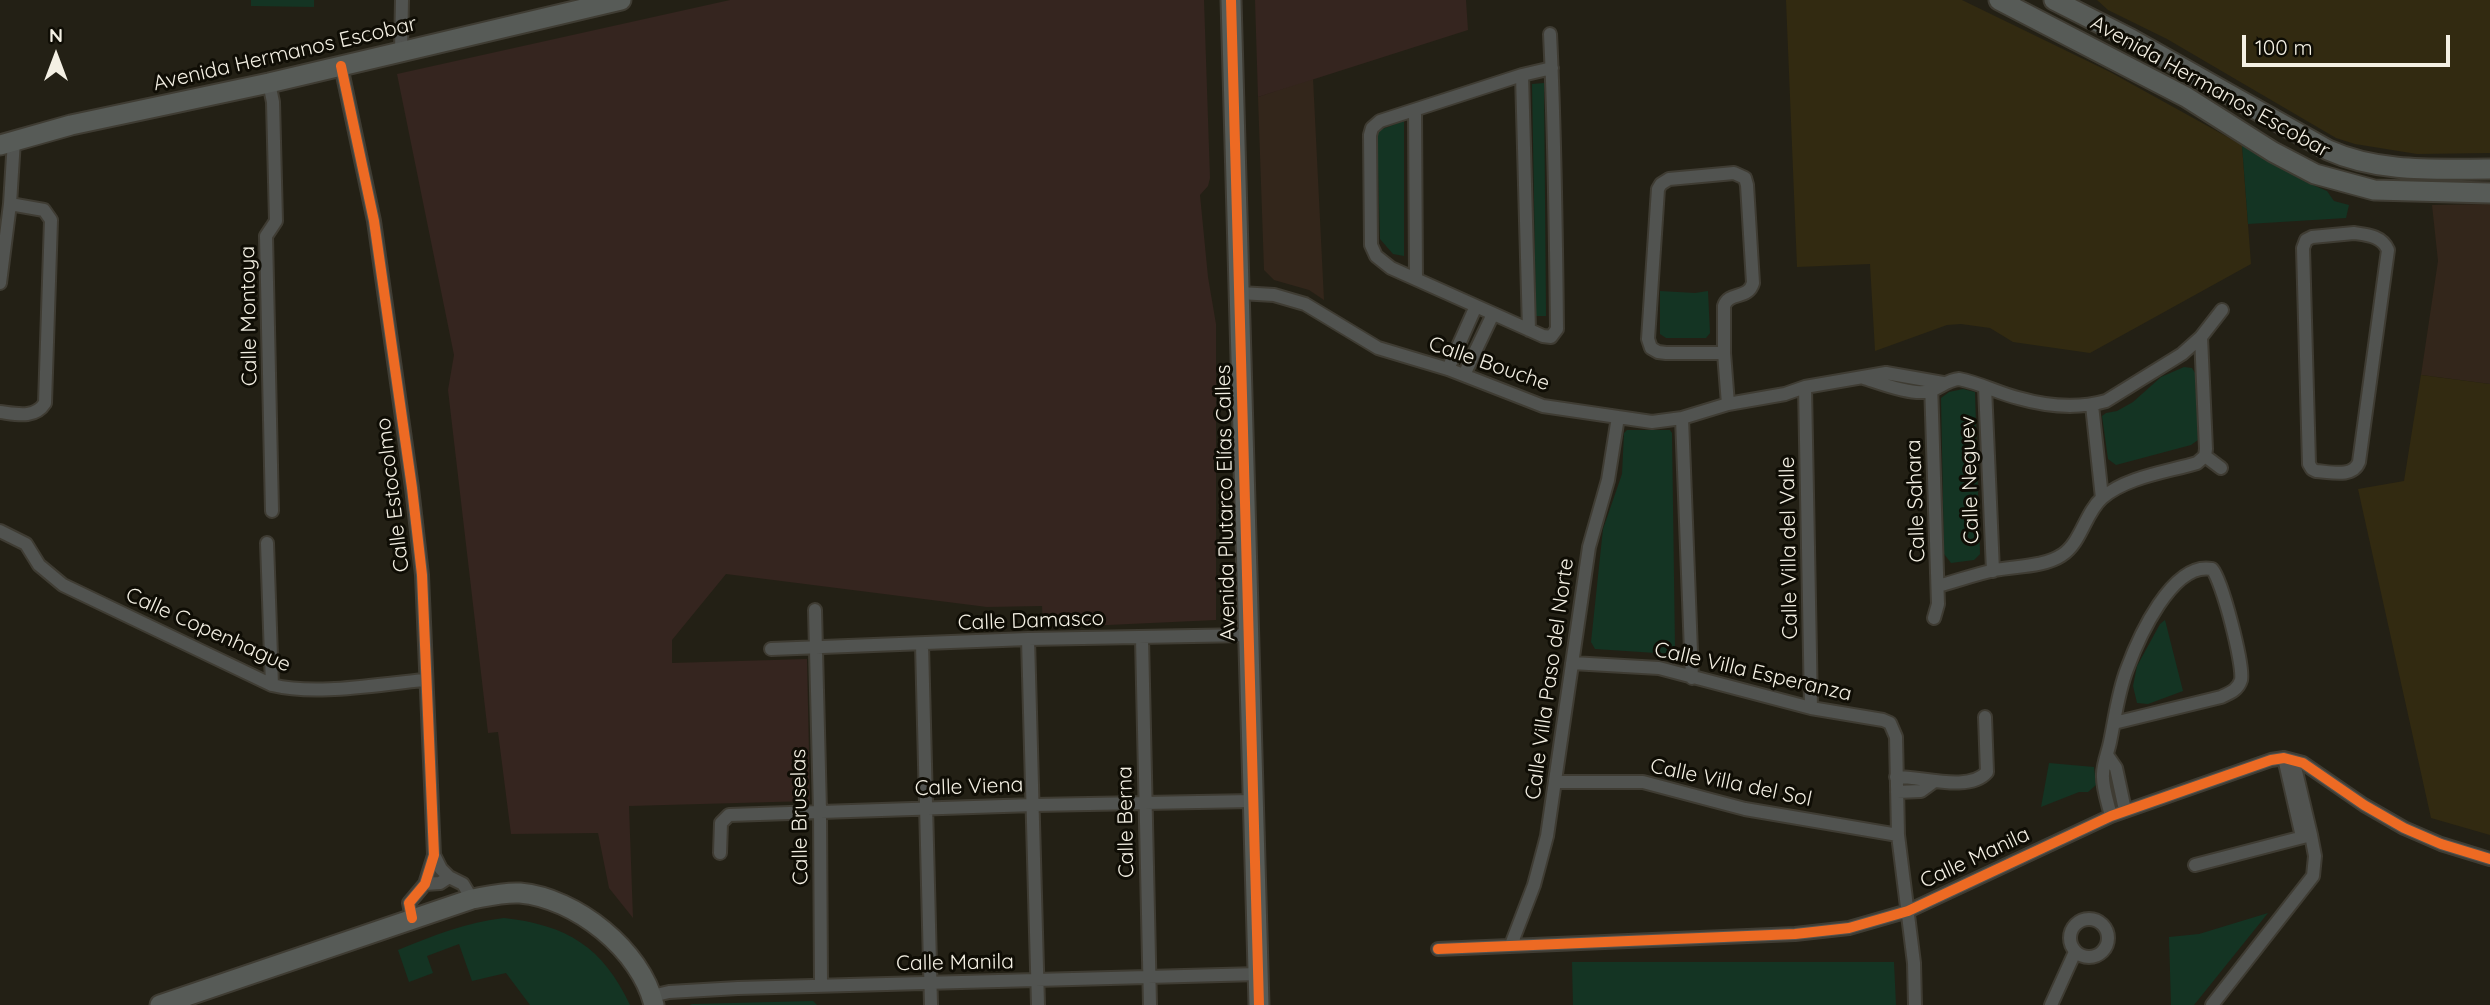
<!DOCTYPE html>
<meta charset="utf-8">
<style>
body{margin:0}
#map{position:relative;width:2490px;height:1005px;overflow:hidden;background:#232015;font-family:Quicksand,sans-serif}
canvas{display:block}
.north{position:absolute;left:21px;top:21px;width:70px;height:70px;-webkit-text-stroke:5px #0f0d05;paint-order:stroke;rotate:0deg;font-size:19px;font-weight:700;line-height:28px;text-align:center;color:#f4f0e4}
.north::after{content:'';display:block;margin:auto;width:24px;height:32px;background:#f4f0e4;clip-path:polygon(50% 0,100% 100%,50% 72%,0 100%)}
.scale{position:absolute;left:2242px;top:35px;width:208px;height:32px;box-sizing:border-box;border:4px solid #f4f0e4;border-top:0;padding-left:9px;font-size:21px;line-height:24px;white-space:nowrap;color:#f4f0e4;-webkit-text-stroke:5px #0f0d05;paint-order:stroke}
</style>
<div id="map">
<canvas width="2490" height="1005"></canvas>
<div class="north">N</div>
<div class="scale">100 m</div>
</div>
<script>
const c = document.querySelector('canvas').getContext('2d');
c.lineJoin = 'round';
function fillPath(path, color) {
  c.fillStyle = color;
  c.fill(path, 'evenodd');
}
function stroke(path, color, width, dash) {
  c.strokeStyle = color;
  c.lineWidth = width;
  c.lineCap = dash ? 'butt' : 'round';
  c.setLineDash(dash || []);
  c.stroke(path);
}
function write(font, color, halo, rows, align = 'center') {
  c.font = font + ' Quicksand,sans-serif';
  c.lineWidth = 6;
  c.setLineDash([]);
  c.textBaseline = 'middle';
  c.strokeStyle = halo;
  c.fillStyle = color;
  for (const [text, x, y, turn = 0] of rows) {
    c.save();
    c.translate(x, y);
    c.rotate((+turn || 0) * Math.PI / 180);
    c.textAlign = isNaN(turn) ? turn : align;
    if (halo) c.strokeText(text, 0, 0);
    c.fillText(text, 0, 0);
    c.restore();
  }
}
const commercial = new Path2D(`
 M 1313,78 L 1324,300 L 1309,290 L 1274,280 L 1264,270 L 1258,97 Z
 M 2490,204 L 2490,384 L 2421,375 L 2438,261 L 2432,205 Z`);
const built = new Path2D(`
 M 1786,0 L 1962,0 L 2110,72 L 2242,145 L 2251,264 L 2090,353 L 2013,342 L 1990,328 L 1961,324 L 1947,325 L 1875,351 L 1870,264 L 1797,267 Z
 M 2097,0 L 2490,0 L 2490,153 L 2417,154 L 2355,144 L 2336,138 L 2167,39 L 2108,10 Z
 M 2421,375 L 2490,384 L 2490,835 L 2431,818 L 2358,489 L 2404,481 Z`);
const education = new Path2D(`
 M 730,0 L 1204,0 L 1210,178 L 1208,186 L 1200,195 L 1208,277 L 1216,324 L 1216,620 L 1043,628 L 1042,606 L 987,607 L 726,574 L 672,640 L 672,663 L 807,659 L 810,801 L 629,806 L 633,918 L 609,888 L 598,833 L 511,834 L 498,732 L 488,733 L 448,390 L 454,355 L 397,74 Z
 M 1255,0 L 1466,0 L 1468,30 L 1258,97 Z`);
const green = new Path2D(`
 M 251,0 L 314,0 L 314,7 L 251,6 Z
 M 1544,83 L 1546,316 L 1536,316 L 1532,84 Z
 M 1404,121 L 1404,256 L 1393,254 L 1380,239 L 1377,131 Z
 M 2242,145 L 2306,182 L 2327,191 L 2334,201 L 2349,205 L 2346,218 L 2248,224 Z
 M 1660,291 L 1695,293 L 1708,291 L 1710,333 L 1706,338 L 1666,338 L 1660,334 Z
 M 2184,367 L 2192,368 L 2195,373 L 2198,440 L 2191,445 L 2116,465 L 2108,459 L 2102,416 L 2106,413 L 2117,411 L 2133,402 L 2161,377 Z
 M 1963,389 L 1975,392 L 1980,554 L 1974,560 L 1951,563 L 1944,554 L 1941,398 L 1949,392 Z
 M 1627,430 L 1670,430 L 1672,433 L 1675,649 L 1671,654 L 1595,649 L 1591,642 L 1603,529 L 1622,474 L 1624,433 Z
 M 2165,620 L 2183,691 L 2148,704 L 2137,703 L 2133,686 L 2137,666 L 2160,624 Z
 M 2049,763 L 2094,767 L 2096,785 L 2088,792 L 2079,792 L 2041,807 Z
 M 2268,913 L 2194,1005 L 2171,1005 L 2169,937 L 2199,934 Z
 M 504,918 C 567,925 603,947 630,1005 L 530,1005 L 506,973 L 472,981 L 459,944 L 427,956 L 433,973 L 409,982 L 398,950 C 432,936 467,922 504,918 Z
 M 1572,962 L 1894,962 L 1896,1005 L 1573,1005 Z
 M 813,1001 L 817,1005 L 690,1005 L 692,1004 Z`);
const street = new Path2D(`
 M 1550,34 C 1555,132 1556,231 1557,329 L 1551,337 L 1543,336 L 1391,268 L 1376,256 L 1371,245 L 1370,135 L 1372,128 L 1380,121 L 1522,75 L 1552,68
 M 401,52 L 402,0
 M 341,66 L 374,221 L 412,488 L 422,575 L 434,855 L 425,884 L 409,903 L 412,918
 M 1522,75 L 1529,330
 M 269,83 L 273,102 L 276,221 L 266,236 L 272,511
 M 1415,110 L 1416,279
 M 2354,233 C 2368,235 2382,236 2388,250 L 2359,462 C 2353,478 2331,472 2316,471 L 2312,469 L 2309,464 L 2303,248 L 2306,240 L 2312,237 Z
 M 0,283 L 10,204 L 14,140
 M 1240,293 L 1274,295 L 1305,304 L 1378,348 L 1448,369 L 1543,406 L 1652,422 L 1682,418 L 1728,404 L 1785,394 L 1805,387 L 1886,373 L 1943,383
 M 2201,337 L 2206,449 L 2205,456
 M 1724,353 L 1666,353 L 1658,352 L 1651,348 L 1648,339 L 1658,189 L 1661,184 L 1669,179 L 1734,173 L 1745,178 L 1747,185 L 1753,283 C 1748,300 1729,291 1724,306 L 1724,353 L 1728,404
 M 1448,369 L 1476,306
 M 1464,375 L 1493,314
 M 1864,378 C 1880,383 1913,396 1929,391 C 1940,388 1947,380 1959,379 C 1980,383 1998,393 2018,398 C 2046,406 2078,409 2106,401 L 2182,354 L 2201,337 L 2222,310
 M 1931,383 L 1938,604 L 1934,618
 M 1805,387 L 1811,708
 M 1985,387 L 1993,571
 M 2092,405 L 2102,498
 M 0,412 C 16,414 35,419 45,403 L 51,220 L 44,210 L 10,204
 M 1682,418 L 1692,678
 M 2205,456 L 2221,468
 M 0,531 L 26,544 L 39,565 L 63,585 L 272,685 C 317,696 378,684 425,680
 M 267,543 L 272,685
 M 1938,586 C 1957,581 1976,574 1995,570 C 2016,566 2044,567 2062,555 C 2081,543 2085,513 2102,498 C 2126,477 2167,472 2197,463 L 2205,456
 M 815,610 L 820,811 L 821,985
 M 1142,638 L 1150,1005
 M 1028,639 L 1038,1005
 M 922,644 L 931,1005
 M 771,649 L 1028,639 L 1248,635
 M 1572,663 L 1659,668 L 1811,708 L 1883,720 L 1890,723 L 1896,737 L 1898,835 L 1914,963 L 1915,1005
 M 2107,755 L 2116,768 L 2125,810
 M 2284,758 L 2302,837
 M 2294,763 L 2311,835
 M 1896,777 C 1920,776 1969,793 1987,772 L 1985,717
 M 1555,782 L 1643,782 L 1745,809 L 1898,835
 M 1897,792 L 1921,791 L 1932,783
 M 2111,816 C 2108,803 2102,787 2103,774 C 2103,764 2108,752 2110,742 C 2115,718 2118,692 2127,669 C 2138,639 2172,561 2212,569 C 2222,580 2244,665 2241,680 C 2238,690 2230,693 2221,697 L 2114,723
 M 720,853 L 721,823 L 729,815 L 1034,805 L 1253,801
 M 434,855 L 441,869 L 449,877 L 463,884 L 472,899
 M 2195,865 L 2311,835 L 2315,856 L 2313,876 L 2212,1005
 M 425,884 L 440,883 L 449,877
 M2070 938a19 19 0 1 1 38 0a19 19 0 1 1-38 0Z
 M 1511,945 L 1534,885 L 1547,836 L 1589,547 L 1608,480 L 1618,417
 M 1438,949 L 1795,934 L 1849,928 L 1908,911 L 2111,816 L 2271,760 L 2284,758 L 2303,763 L 2364,805 L 2404,828 L 2441,844 L 2490,859
 M 652,996 L 669,992 L 738,988 L 1259,974
 M 2051,1005 L 2075,952`);
const primary = new Path2D(`
 M 1231,0 L 1259,1005
 M 1999,0 L 2186,97 L 2273,152 L 2315,174 L 2374,190 L 2490,193
 M 2054,0 L 2131,39 L 2328,150 C 2379,173 2436,169 2490,169
 M 0,145 L 71,125 L 269,83 L 621,0
 M 160,1005 L 472,899 C 488,896 504,892 520,893 C 576,898 641,950 654,1005`);
const cycleway = new Path2D(`
 M 1231,0 L 1259,1005
 M 341,66 L 374,221 L 412,488 L 422,575 L 434,855 L 425,884 L 409,903 L 412,918
 M 1438,949 L 1795,934 L 1849,928 L 1908,911 L 2111,816 L 2271,760 L 2284,758 L 2303,763 L 2364,805 L 2404,828 L 2441,844 L 2490,859`);
const streetNames = [
 ["Avenida Hermanos Escobar",285,54,-13],
 ["Avenida Hermanos Escobar",2210,87,29],
 ["Calle Montoya",249,316,-91],
 ["Calle Bouche",1489,364,19],
 ["Calle Neguev",1970,480,-92],
 ["Calle Estocolmo",393,495,-97],
 ["Calle Sahara",1916,501,-92],
 ["Avenida Plutarco Elías Calles",1226,503,-91],
 ["Calle Villa del Valle",1789,548,-91],
 ["Calle Damasco",1031,621,-2],
 ["Calle Copenhague",208,630,24],
 ["Calle Villa Esperanza",1753,672,13],
 ["Calle Villa Paso del Norte",1550,679,-82],
 ["Calle Villa del Sol",1731,783,12],
 ["Calle Viena",969,787,-2],
 ["Calle Bruselas",800,817,-91],
 ["Calle Berna",1126,822,-91],
 ["Calle Manila",1975,858,-25],
 ["Calle Manila",955,963,-1]
];
fillPath(commercial, '#33261b');
fillPath(built, '#322a11');
fillPath(education, '#35251f');
fillPath(green, '#143423');
stroke(street, '#3f3c33', 16);
stroke(primary, '#3f3c33', 23);
stroke(street, '#515350', 12);
stroke(primary, '#575b57', 19);
stroke(cycleway, '#ed6a23', 10);
write('21px', '#f4f0e4', '#0f0d05', streetNames);
</script>
